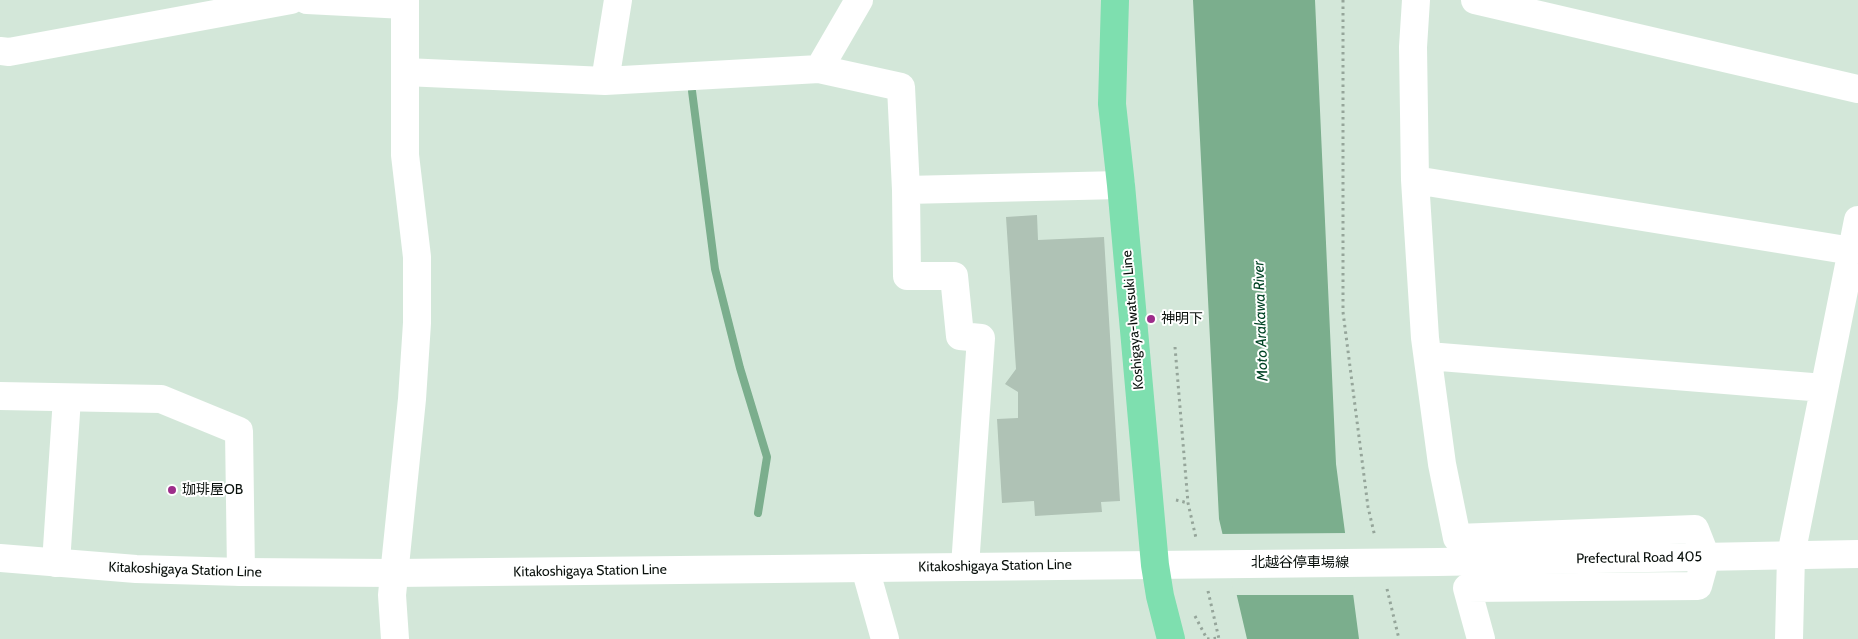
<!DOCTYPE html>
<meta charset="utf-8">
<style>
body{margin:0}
canvas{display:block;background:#d3e7d9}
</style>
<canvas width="1858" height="639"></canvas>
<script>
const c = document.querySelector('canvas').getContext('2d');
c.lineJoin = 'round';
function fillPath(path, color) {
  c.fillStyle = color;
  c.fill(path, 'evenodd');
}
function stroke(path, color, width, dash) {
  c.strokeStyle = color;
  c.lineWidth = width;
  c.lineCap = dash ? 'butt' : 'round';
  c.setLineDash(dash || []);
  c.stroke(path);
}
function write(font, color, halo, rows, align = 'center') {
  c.font = font + ' Cabin,"Noto Sans JP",sans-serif';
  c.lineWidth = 4;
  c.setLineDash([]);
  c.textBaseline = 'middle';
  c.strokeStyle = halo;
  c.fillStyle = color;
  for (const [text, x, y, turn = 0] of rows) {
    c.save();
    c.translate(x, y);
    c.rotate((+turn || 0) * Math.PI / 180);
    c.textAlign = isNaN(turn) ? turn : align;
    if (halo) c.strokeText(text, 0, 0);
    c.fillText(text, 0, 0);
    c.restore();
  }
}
const water = new Path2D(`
 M 1193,0 L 1315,0 L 1336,464 L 1359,639 L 1247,639 L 1219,519 Z`);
const pier = new Path2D(`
 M 1348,533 L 1356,595 L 1234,595 L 1220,534 Z`);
const stream = new Path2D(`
 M 692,91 L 715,269 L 740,368 L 767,457 L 758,513`);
const building = new Path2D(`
 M 1037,215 L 1038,240 L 1104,237 L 1120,501 L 1101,502 L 1102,512 L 1035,516 L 1034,501 L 1002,503 L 997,419 L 1018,418 L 1018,392 L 1005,384 L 1016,369 L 1006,217 Z`);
const path = new Path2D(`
 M 1343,0 L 1343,312 L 1368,507 L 1375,537
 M 1175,347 L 1188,503 L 1196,538
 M 1176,500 L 1188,503
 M 1387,589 L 1399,639
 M 1208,591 L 1219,639
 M 1195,616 L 1207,639 L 1219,638`);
const minor = new Path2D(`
 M 307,0 L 405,5
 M 1416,0 L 1413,47 L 1415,180 L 1425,338 L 1442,464 L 1457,538 L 1695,529 L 1706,557 L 1698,586 L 1467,588 L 1481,639
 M 1475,0 L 1858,89
 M 0,51 L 9,52 L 291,0
 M 819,69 L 901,87 L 906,190 L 907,276 L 954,276 L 960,336 L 981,338 L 965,566
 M 405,72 L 605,81 L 819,69 L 859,0
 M 605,81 L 618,0
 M 1415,180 L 1852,251
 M 906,190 L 1121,185
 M 1428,356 L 1824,388
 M 0,396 L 161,399 L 239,431 L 241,572
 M 1791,555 L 1858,220
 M 56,563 L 67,398
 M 865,568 L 885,639`);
const tertiary = new Path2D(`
 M 395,639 L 392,595 L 412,399 L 417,323 L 417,257 L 405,155 L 405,0
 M 1789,639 L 1791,555`);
const secondary = new Path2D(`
 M 0,558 L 136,569 L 241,572 L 395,573 L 1438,562 L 1858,554`);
const primary = new Path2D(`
 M 1115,0 L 1112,104 L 1121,185 L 1155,565 L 1160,596 L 1171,639`);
const markers = [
 [1151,319,5,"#9d2d8a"],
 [172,490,5,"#9d2d8a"]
];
const poiNames = [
 ["神明下",1161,319],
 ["珈琲屋OB",182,490]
];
const streetNames = [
 ["Koshigaya-Iwatsuki Line",1133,320,-95],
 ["Prefectural Road 405",1639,558,-1],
 ["北越谷停車場線",1300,563],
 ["Kitakoshigaya Station Line",995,566,-1],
 ["Kitakoshigaya Station Line",185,570,2],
 ["Kitakoshigaya Station Line",590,571,-1]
];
const waterNames = [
 ["Moto Arakawa River",1261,321,-92]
];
fillPath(water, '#7bae8d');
fillPath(pier, '#d3e7d9');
stroke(stream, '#7bae8d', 8);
fillPath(building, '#afc2b5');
stroke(path, '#95a59a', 3, [2.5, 4]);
stroke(minor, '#fff', 28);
stroke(tertiary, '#fff', 28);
stroke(secondary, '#fff', 28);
stroke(primary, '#7edfaf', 28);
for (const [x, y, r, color] of markers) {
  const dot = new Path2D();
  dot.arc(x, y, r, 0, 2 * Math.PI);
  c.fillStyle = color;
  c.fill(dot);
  stroke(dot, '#fff', 2);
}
write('14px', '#09100c', '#fff', poiNames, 'left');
write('14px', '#09100c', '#fff', streetNames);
write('italic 15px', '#004324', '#fff', waterNames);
</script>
